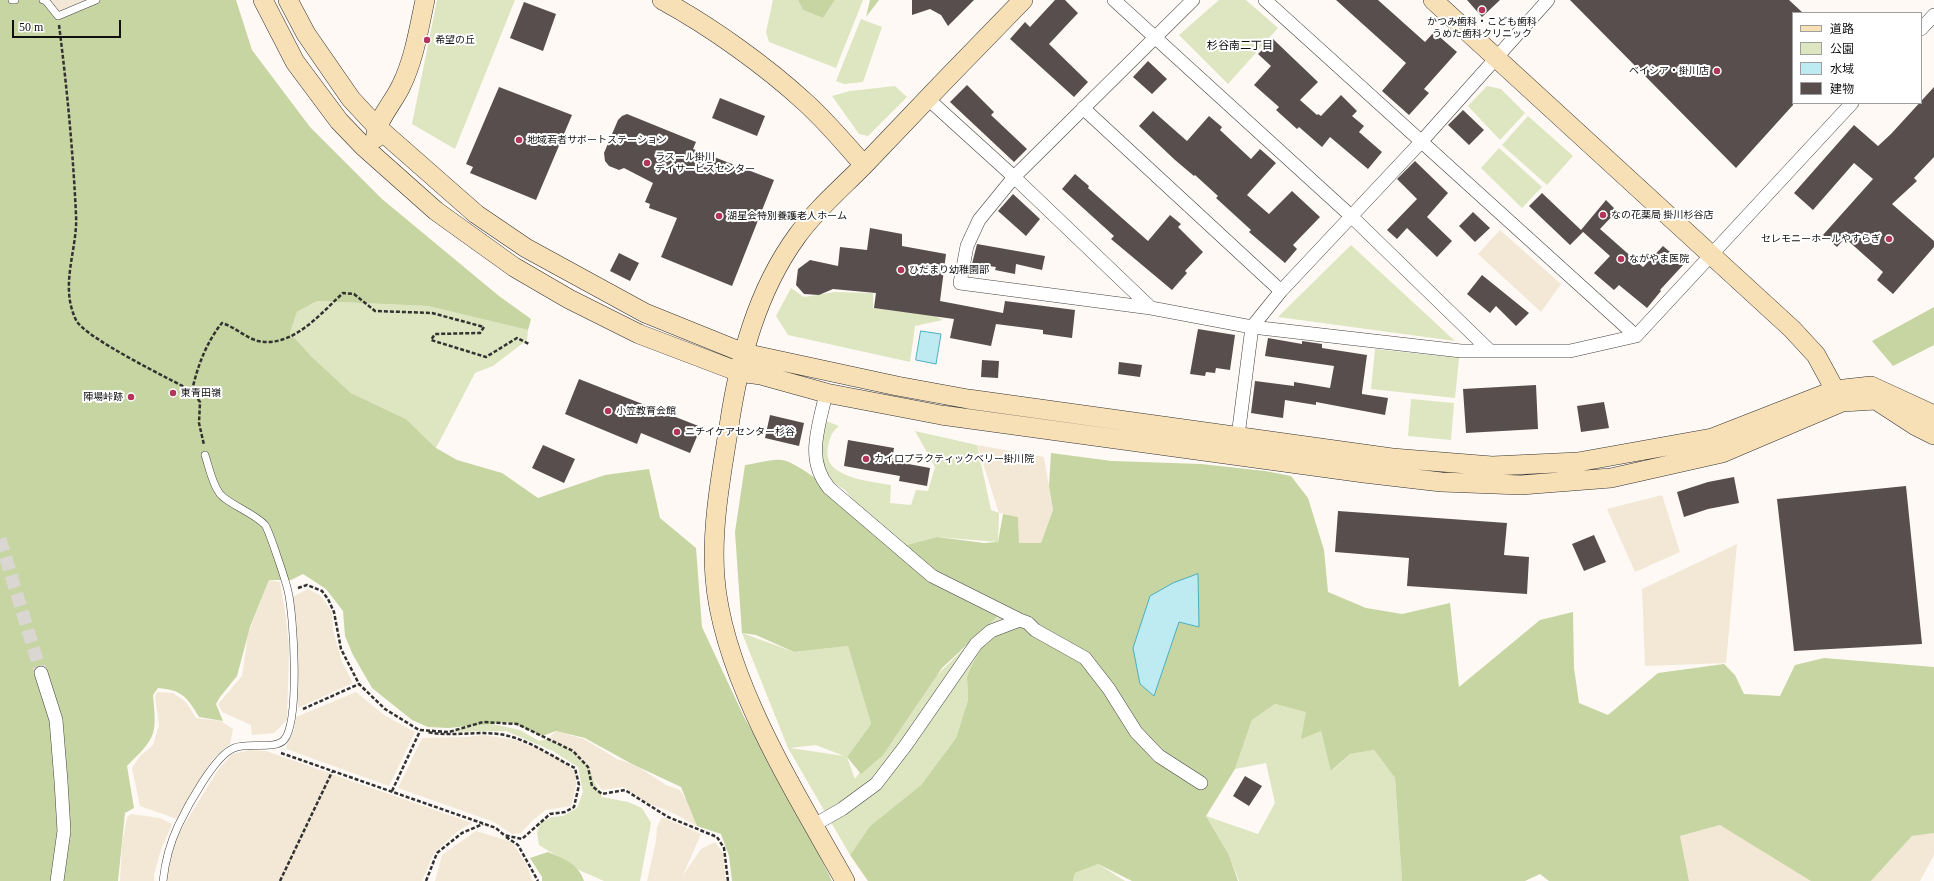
<!DOCTYPE html>
<meta charset="utf-8">
<style>
body{margin:0}
#map{position:relative;width:1934px;height:881px;overflow:hidden;background:#fef9f4;font-family:"Times New Roman","Noto Sans JP",serif}
canvas{display:block}
.legend{position:absolute;left:1792px;top:12px;width:130px;height:92px;box-sizing:border-box;background:#fff;border:1px solid #9f9f9f;margin:0;padding:5px 7px;list-style:none;font-size:12px;color:#101010}
.legend li{display:flex;align-items:center;gap:8px;height:20px}
.legend b{width:20px;border:1px solid #9f9f9f}
.scale{position:absolute;left:12px;top:20px;width:109px;height:18px;box-sizing:border-box;border:2px solid #101010;border-top:0;padding-left:5px;font-size:12px;line-height:14px;white-space:nowrap;color:#101010;-webkit-text-stroke:3px #fff;paint-order:stroke}
</style>
<div id="map">
<canvas width="1934" height="881"></canvas>
<ul class="legend">
<li><b style="height:5px;background:#f7dfb6"></b>道路</li>
<li><b style="height:11px;background:#dde6c0"></b>公園</li>
<li><b style="height:11px;background:#bdebf1"></b>水域</li>
<li><b style="height:11px;background:#574e4d"></b>建物</li>
</ul>
<div class="scale">50 m</div>
</div>
<script>
const c = document.querySelector('canvas').getContext('2d');
c.lineJoin = 'round';
function fillPath(path, color) {
  c.fillStyle = color;
  c.fill(path, 'evenodd');
}
function stroke(path, color, width, dash) {
  c.strokeStyle = color;
  c.lineWidth = width;
  c.lineCap = dash ? 'butt' : 'round';
  c.setLineDash(dash || []);
  c.stroke(path);
}
function write(font, color, halo, rows, align = 'center') {
  c.font = font + ' "Times New Roman","Noto Sans JP",serif';
  c.lineWidth = 4;
  c.setLineDash([]);
  c.textBaseline = 'middle';
  c.strokeStyle = halo;
  c.fillStyle = color;
  for (const [text, x, y, turn = 0] of rows) {
    c.save();
    c.translate(x, y);
    c.rotate((+turn || 0) * Math.PI / 180);
    c.textAlign = isNaN(turn) ? turn : align;
    if (halo) c.strokeText(text, 0, 0);
    c.fillText(text, 0, 0);
    c.restore();
  }
}
const farmland = new Path2D(`
 M 50,0 L 87,0 L 59,12 Z
 M 1500,230 L 1561,284 L 1541,312 L 1478,254 Z
 M 977,445 L 1044,457 L 1053,510 L 1041,543 L 1019,543 L 1018,517 L 999,513 Z
 M 1662,495 L 1680,552 L 1635,572 L 1607,509 Z
 M 1737,544 L 1726,663 L 1645,666 L 1642,589 Z
 M 269,580 L 280,582 L 286,618 L 289,649 L 287,720 L 274,733 L 252,735 L 251,725 L 222,712 L 218,704 L 242,676 L 248,634 Z
 M 308,589 L 320,595 L 332,612 L 333,630 L 342,662 L 353,683 L 298,708 L 290,598 Z
 M 157,692 L 173,693 L 186,702 L 196,718 L 221,721 L 233,729 L 230,744 L 212,760 L 177,819 L 140,806 L 132,768 L 140,756 L 153,745 L 159,725 L 155,697 Z
 M 356,692 L 384,715 L 415,732 L 389,786 L 286,749 L 288,741 L 294,730 L 296,717 Z
 M 556,731 L 584,739 L 617,759 L 637,766 L 666,785 L 680,790 L 688,803 L 697,826 L 669,811 L 647,803 L 624,787 L 602,790 L 573,751 L 548,739 Z
 M 483,735 L 516,740 L 561,759 L 576,773 L 576,786 L 571,806 L 546,810 L 533,820 L 521,833 L 512,834 L 494,822 L 398,788 L 422,738 L 467,737 Z
 M 250,750 L 266,751 L 472,823 L 458,831 L 434,853 L 422,881 L 165,881 L 174,841 L 218,770 L 232,754 Z
 M 131,814 L 160,818 L 172,824 L 161,850 L 154,874 L 154,881 L 120,881 L 122,844 L 127,817 Z
 M 662,817 L 701,834 L 682,877 L 701,849 L 715,842 L 723,853 L 726,881 L 647,881 L 656,841 L 657,827 Z
 M 1720,825 L 1818,881 L 1689,881 L 1680,836 Z
 M 476,831 L 512,842 L 526,864 L 533,881 L 435,881 L 442,855 Z
 M 1934,833 L 1934,855 L 1920,881 L 1871,881 L 1912,836 Z`);
const green = new Path2D(`
 M 437,0 L 515,0 L 455,149 L 412,124 Z
 M 773,0 L 798,0 L 803,10 L 823,18 L 835,0 L 863,0 L 836,68 L 769,42 L 766,32 Z
 M 1219,0 L 1246,0 L 1278,28 L 1228,84 L 1179,35 Z
 M 861,19 L 882,27 L 863,82 L 844,84 L 836,81 Z
 M 895,86 L 907,97 L 868,136 L 859,134 L 832,96 L 850,91 Z
 M 1487,86 L 1501,89 L 1525,113 L 1500,140 L 1468,106 Z
 M 1528,116 L 1573,156 L 1547,185 L 1502,145 Z
 M 1499,148 L 1542,187 L 1522,208 L 1481,168 Z
 M 1351,245 L 1455,341 L 1278,317 Z
 M 791,288 L 804,297 L 835,292 L 873,293 L 873,308 L 935,316 L 943,320 L 915,326 L 910,362 L 788,335 L 776,316 Z
 M 317,301 L 428,306 L 528,330 L 527,340 L 493,366 L 475,373 L 436,448 L 406,419 L 351,393 L 312,357 L 290,333 L 297,312 Z
 M 1375,349 L 1459,358 L 1455,398 L 1371,389 Z
 M 1411,399 L 1454,403 L 1451,440 L 1408,436 Z
 M 826,421 L 839,426 C 831,433 830,437 828,447 C 821,478 870,481 891,485 L 890,503 L 911,505 L 916,490 L 928,491 L 935,467 L 915,431 L 977,445 L 991,510 L 999,513 L 998,542 L 937,537 L 899,547 L 877,528 L 845,490 L 828,479 L 817,464 Z
 M 1002,611 L 1005,626 L 982,647 L 967,677 L 968,700 L 956,738 L 921,785 L 870,826 L 850,855 L 788,748 L 742,633 L 794,652 L 848,646 L 871,724 L 847,757 L 855,779 L 869,759 L 893,740 L 936,676 ZM 816,745 L 844,756 L 790,748 Z
 M 1275,704 L 1307,712 L 1321,731 L 1332,771 L 1350,754 L 1374,750 L 1395,778 L 1402,881 L 1239,881 L 1229,855 L 1206,816 L 1258,834 L 1275,803 L 1266,763 L 1235,769 L 1252,720 Z
 M 483,722 L 520,730 L 539,741 L 548,739 L 571,750 L 588,767 L 602,797 L 628,802 L 642,808 L 651,823 L 640,881 L 604,881 L 581,871 L 539,845 L 537,833 L 540,823 L 552,817 L 563,816 L 577,808 L 583,792 L 578,767 L 553,751 L 506,731 L 449,732 Z
 M 1098,864 L 1125,881 L 1073,881 L 1075,873 Z`);
const forest = new Path2D(`
 M 0,0 L 39,0 L 58,16 L 96,0 L 236,0 L 252,50 L 310,127 L 382,199 L 499,296 L 531,319 L 528,330 L 428,306 L 317,301 L 297,312 L 290,333 L 312,357 L 351,393 L 406,419 L 436,448 L 457,460 L 502,473 L 538,498 L 605,475 L 649,469 L 660,518 L 696,548 L 702,627 L 744,717 L 794,804 L 832,881 L 732,881 L 729,856 L 721,834 L 697,826 L 681,787 L 630,763 L 585,738 L 556,731 L 542,736 L 510,722 L 448,728 L 428,727 L 412,720 L 372,688 L 353,655 L 345,636 L 343,611 L 326,589 L 303,574 L 291,580 L 269,580 L 250,627 L 237,676 L 220,697 L 216,704 L 223,721 L 199,717 C 187,697 182,690 158,688 L 153,695 C 157,736 156,737 127,766 L 134,808 L 125,813 L 118,881 L 0,881 Z
 M 798,0 L 835,0 L 823,18 L 803,10 Z
 M 870,0 L 879,0 L 866,17 Z
 M 1934,307 L 1934,345 L 1893,366 L 1872,341 Z
 M 1051,453 L 1112,461 L 1201,464 L 1265,471 L 1291,476 L 1308,498 L 1324,550 L 1328,592 L 1366,608 L 1402,614 L 1450,603 L 1459,687 L 1540,620 L 1573,612 L 1574,668 L 1579,703 L 1608,715 L 1658,673 L 1724,664 L 1735,675 L 1744,694 L 1780,696 L 1795,665 L 1824,658 L 1934,667 L 1934,833 L 1912,836 L 1871,881 L 1811,881 L 1720,825 L 1680,836 L 1689,881 L 1549,881 L 1540,874 L 1525,881 L 1402,881 L 1395,778 L 1374,750 L 1350,754 L 1331,771 L 1321,731 L 1301,739 L 1306,712 L 1275,704 L 1252,720 L 1235,769 L 1206,816 L 1229,855 L 1238,881 L 1132,881 L 1098,864 L 1075,873 L 1073,881 L 868,881 L 850,855 L 870,826 L 921,785 L 956,738 L 968,700 L 967,677 L 971,667 L 982,647 L 1002,631 L 1023,624 L 1002,612 L 942,668 L 883,755 L 861,774 L 847,757 L 871,724 L 848,646 L 794,652 L 756,635 L 742,633 L 735,532 L 745,465 C 756,464 770,459 781,460 C 801,460 881,531 899,547 L 937,537 L 984,543 L 998,542 L 1003,514 L 1018,517 L 1019,543 L 1041,543 L 1053,510 L 1049,486 Z
 M 548,852 C 564,859 578,863 584,881 L 542,881 L 542,877 L 530,858 Z`);
const water = new Path2D(`
 M 921,331 L 941,334 L 936,364 L 916,360 Z
 M 1198,574 L 1199,627 L 1179,622 L 1154,696 L 1140,684 L 1133,648 L 1150,596 L 1173,583 Z`);
const building = new Path2D(`
 M 912,0 L 974,0 L 948,26 L 941,15 L 930,9 L 912,15 Z
 M 1055,0 L 1065,0 L 1078,13 L 1049,44 L 1088,82 L 1074,97 L 1010,39 L 1025,22 L 1030,27 Z
 M 1336,0 L 1378,0 L 1425,42 L 1434,32 L 1457,52 L 1424,89 L 1429,93 L 1409,115 L 1382,91 L 1406,63 Z
 M 1467,0 L 1500,0 L 1482,17 Z
 M 1570,0 L 1789,0 L 1803,13 L 1793,13 L 1793,105 L 1736,168 Z
 M 524,2 L 556,14 L 543,51 L 510,38 Z
 M 1273,39 L 1318,82 L 1300,100 L 1317,115 L 1318,114 L 1321,116 L 1341,95 L 1357,111 L 1352,116 L 1364,126 L 1359,132 L 1382,152 L 1368,169 L 1330,137 L 1322,147 L 1299,127 L 1297,129 L 1276,110 L 1279,107 L 1254,85 L 1271,66 L 1258,54 Z
 M 1148,61 L 1167,79 L 1152,94 L 1133,77 Z
 M 967,85 L 994,112 L 991,115 L 1027,149 L 1014,162 L 950,102 Z
 M 499,87 L 572,115 L 536,200 L 470,173 L 473,167 L 466,164 Z
 M 1934,87 L 1934,157 L 1914,178 L 1917,181 L 1892,204 L 1934,241 L 1934,247 L 1893,294 L 1877,280 L 1883,272 L 1845,238 L 1837,247 L 1823,235 L 1873,179 L 1854,163 L 1813,210 L 1794,193 L 1854,125 L 1878,146 L 1891,134 Z
 M 720,98 L 765,116 L 757,136 L 712,118 Z
 M 1463,110 L 1484,130 L 1469,145 L 1448,125 Z
 M 1153,111 L 1187,141 L 1209,116 L 1222,127 L 1220,130 L 1251,159 L 1260,149 L 1276,163 L 1247,195 L 1269,214 L 1292,191 L 1320,217 L 1293,245 L 1297,249 L 1285,263 L 1249,232 L 1251,230 L 1216,198 L 1218,196 L 1195,175 L 1194,176 L 1175,160 L 1139,126 Z
 M 627,114 L 696,142 L 693,149 L 774,180 L 732,286 L 661,257 L 677,218 L 649,208 L 650,204 L 645,202 L 653,183 L 624,168 L 619,170 L 609,166 L 605,161 L 604,153 L 618,120 L 622,116 Z
 M 1415,161 L 1448,193 L 1427,217 L 1452,241 L 1437,257 L 1407,228 L 1397,239 L 1387,230 L 1417,199 L 1397,179 Z
 M 1075,174 L 1089,186 L 1088,188 L 1148,241 L 1170,215 L 1181,224 L 1178,227 L 1203,252 L 1185,271 L 1187,273 L 1172,290 L 1111,239 L 1114,236 L 1062,189 Z
 M 1542,193 L 1581,230 L 1606,200 L 1617,211 L 1600,229 L 1643,267 L 1663,246 L 1684,264 L 1660,290 L 1661,291 L 1647,308 L 1619,285 L 1614,290 L 1594,273 L 1610,256 L 1582,231 L 1583,232 L 1570,245 L 1529,206 Z
 M 1013,194 L 1040,219 L 1026,236 L 998,211 Z
 M 1473,212 L 1490,228 L 1475,242 L 1459,226 Z
 M 870,228 L 902,234 L 902,246 L 946,254 L 940,301 L 1003,313 L 1005,301 L 1075,310 L 1072,338 L 1043,334 L 1043,330 L 996,324 L 991,346 L 950,338 L 954,319 L 874,308 L 876,293 L 833,289 L 819,295 L 804,294 L 796,285 L 798,269 L 810,260 L 838,266 L 840,247 L 867,250 Z
 M 977,244 L 1045,256 L 1042,270 L 1016,264 L 1015,274 L 995,270 L 996,267 L 972,264 Z
 M 619,253 L 639,263 L 630,281 L 610,271 Z
 M 1482,275 L 1529,313 L 1516,326 L 1496,306 L 1490,313 L 1467,294 Z
 M 1198,329 L 1235,335 L 1230,370 L 1216,368 L 1215,373 L 1206,372 L 1205,376 L 1190,374 Z
 M 1268,338 L 1302,344 L 1302,341 L 1322,344 L 1322,348 L 1367,355 L 1362,392 L 1362,394 L 1388,398 L 1385,415 L 1316,402 L 1316,405 L 1285,400 L 1283,418 L 1251,413 L 1255,381 L 1294,386 L 1294,382 L 1330,388 L 1334,366 L 1265,356 Z
 M 982,360 L 999,361 L 998,378 L 981,377 Z
 M 1119,362 L 1142,365 L 1140,377 L 1118,374 Z
 M 579,379 L 701,427 L 690,453 L 641,433 L 637,444 L 565,414 Z
 M 1536,385 L 1538,429 L 1466,433 L 1463,389 Z
 M 1604,402 L 1609,428 L 1581,432 L 1577,406 Z
 M 770,415 L 804,423 L 799,446 L 765,438 Z
 M 848,440 L 894,448 L 892,461 L 930,468 L 927,486 L 899,481 L 900,476 L 844,466 Z
 M 543,445 L 575,459 L 564,483 L 532,468 Z
 M 1734,477 L 1739,503 L 1708,509 L 1684,517 L 1677,492 L 1708,482 Z
 M 1906,486 L 1922,644 L 1794,651 L 1777,499 Z
 M 1338,511 L 1507,523 L 1504,555 L 1529,557 L 1527,594 L 1407,586 L 1409,558 L 1335,552 Z
 M 1594,535 L 1606,562 L 1584,571 L 1572,544 Z
 M 1245,776 L 1262,786 L 1249,806 L 1233,796 Z`);
const streetTunnel = new Path2D(`
 M 0,539 L 41,673`);
const path = new Path2D(`
 M 59,25 C 67,88 73,151 76,215 C 78,249 59,285 76,320 C 85,338 170,379 192,391 L 200,402 L 199,423 L 204,445
 M 192,391 C 197,367 207,341 222,323 C 235,327 246,338 258,341 C 293,348 320,314 343,293 L 354,294 L 375,311 L 432,313 L 484,327 L 480,333 L 435,334 L 431,340 L 486,357 L 517,338 L 529,344
 M 298,588 L 307,585 L 322,591 L 328,599 L 334,612 L 341,649 L 359,684 L 385,709 L 419,730 L 449,732 L 483,722 L 517,724 L 573,751 L 588,767 L 592,786 L 602,794 L 625,790 L 668,817 L 717,837 L 724,848 L 728,881
 M 303,709 L 359,684
 M 281,753 L 473,820 L 496,828 L 504,835 L 522,839 L 550,814 L 565,812 L 574,807 L 579,785 L 575,768 C 551,756 525,737 498,734 C 474,731 451,737 427,732
 M 392,791 L 420,731
 M 506,837 L 518,845 L 538,881
 M 280,881 L 332,772
 M 426,881 L 437,853 L 462,833 L 483,824`);
const lane = new Path2D(`
 M 12,0 L 15,0
 M 43,0 L 46,1 L 58,16 L 96,0
 M 163,881 C 165,863 170,843 178,826 C 187,807 215,755 234,748 C 247,742 275,750 284,740 C 300,722 294,616 288,591 C 286,582 269,530 265,525 C 254,513 228,504 220,494 C 212,484 209,467 205,455`);
const street = new Path2D(`
 M 1114,0 L 1351,216 L 1490,351
 M 1193,0 L 1014,177 L 979,220 L 967,246 L 960,283 L 1151,308 L 1252,327 L 1461,351 L 1570,351 L 1636,336 L 1852,103
 M 1265,0 L 1636,336
 M 1921,29 L 1934,15
 M 927,98 L 1014,177 L 1151,308
 M 1083,108 L 1281,291
 M 826,393 C 819,427 805,459 829,488 L 932,576 L 1020,620
 M 1238,436 L 1252,327 L 1281,291 L 1421,142 L 1548,0
 M 41,673 L 56,720 L 61,781 L 64,831 L 57,881
 M 814,825 L 842,809 L 876,784 L 906,745 L 976,644 L 991,631 L 1020,620 L 1028,623 L 1035,630 L 1085,658 L 1109,689 L 1136,732 L 1159,756 L 1201,783`);
const secondary = new Path2D(`
 M 263,0 L 295,62 L 339,121 L 364,147 L 436,211 L 514,267 L 569,299 L 639,334 L 739,372 L 761,375 L 826,393 L 941,415 L 1364,473 L 1441,482 L 1521,485 L 1611,478 L 1722,453 L 1842,402 L 1876,400 L 1916,426 L 1934,435
 M 288,0 L 306,34 L 351,99 L 377,127 L 476,214 L 526,248 L 645,313 L 744,353 L 897,386 L 968,399 L 1392,458 L 1492,466 L 1578,462 L 1712,438 L 1835,390 L 1871,386 L 1934,415
 M 662,0 C 710,26 766,66 806,103 C 827,122 845,144 864,165
 M 1433,0 L 1792,329 L 1816,355 L 1835,390
 M 376,138 C 373,125 395,100 401,86 C 414,60 419,28 425,0
 M 845,881 C 796,793 723,679 715,578 C 711,528 721,476 729,426 C 739,359 757,291 797,236 C 817,208 844,186 867,162 C 919,107 971,53 1023,0`);
const markers = [
 [1482,10,4,"#b3355c"],
 [427,40,4,"#b3355c"],
 [1717,71,4,"#b3355c"],
 [519,140,4,"#b3355c"],
 [647,163,4,"#b3355c"],
 [1603,215,4,"#b3355c"],
 [719,216,4,"#b3355c"],
 [1889,239,4,"#b3355c"],
 [1621,259,4,"#b3355c"],
 [901,270,4,"#b3355c"],
 [173,393,4,"#b3355c"],
 [131,397,4,"#b3355c"],
 [608,411,4,"#b3355c"],
 [677,432,4,"#b3355c"],
 [866,459,4,"#b3355c"]
];
const poiNames = [
 ["かつみ歯科・こども歯科",1482,22,"center"],
 ["うめた歯科クリニック",1482,34,"center"],
 ["希望の丘",435,40],
 ["ベイシア・掛川店",1709,71,"right"],
 ["地域若者サポートステーション",527,140],
 ["ラスール掛川",655,157],
 ["デイサービスセンター",655,169],
 ["なの花薬局 掛川杉谷店",1611,215],
 ["湖星会特別養護老人ホーム",727,216],
 ["セレモニーホールやすらぎ",1881,239,"right"],
 ["ながやま医院",1629,259],
 ["ひだまり幼稚園部",909,270],
 ["東青田嶺",181,393],
 ["陣場峠跡",123,397,"right"],
 ["小笠教育会館",616,411],
 ["ニチイケアセンター杉谷",685,432],
 ["カイロプラクティックベリー掛川院",874,459]
];
const neighbourhoodNames = [
 ["杉谷南二丁目",1240,46]
];
fillPath(farmland, '#f2e8d5');
fillPath(green, '#dde6c0');
fillPath(forest, '#c6d5a1');
fillPath(water, '#bdebf1');
stroke(water, '#4bb0c0', 1);
fillPath(building, '#574e4d');
stroke(streetTunnel, '#dad6d2', 13, [13, 6]);
stroke(lane, '#434343', 8);
stroke(street, '#434343', 14);
stroke(secondary, '#323232', 20);
stroke(path, '#323232', 2.5, [4, 2]);
stroke(lane, '#fff', 7);
stroke(street, '#fff', 13);
stroke(secondary, '#f7dfb6', 19);
for (const [x, y, r, color] of markers) {
  const dot = new Path2D();
  dot.arc(x, y, r, 0, 2 * Math.PI);
  c.fillStyle = color;
  c.fill(dot);
  stroke(dot, '#fff', 1.5);
}
write('10px', '#101010', '#fff', poiNames, 'left');
write('11px', '#101010', '#fff', neighbourhoodNames);
</script>
